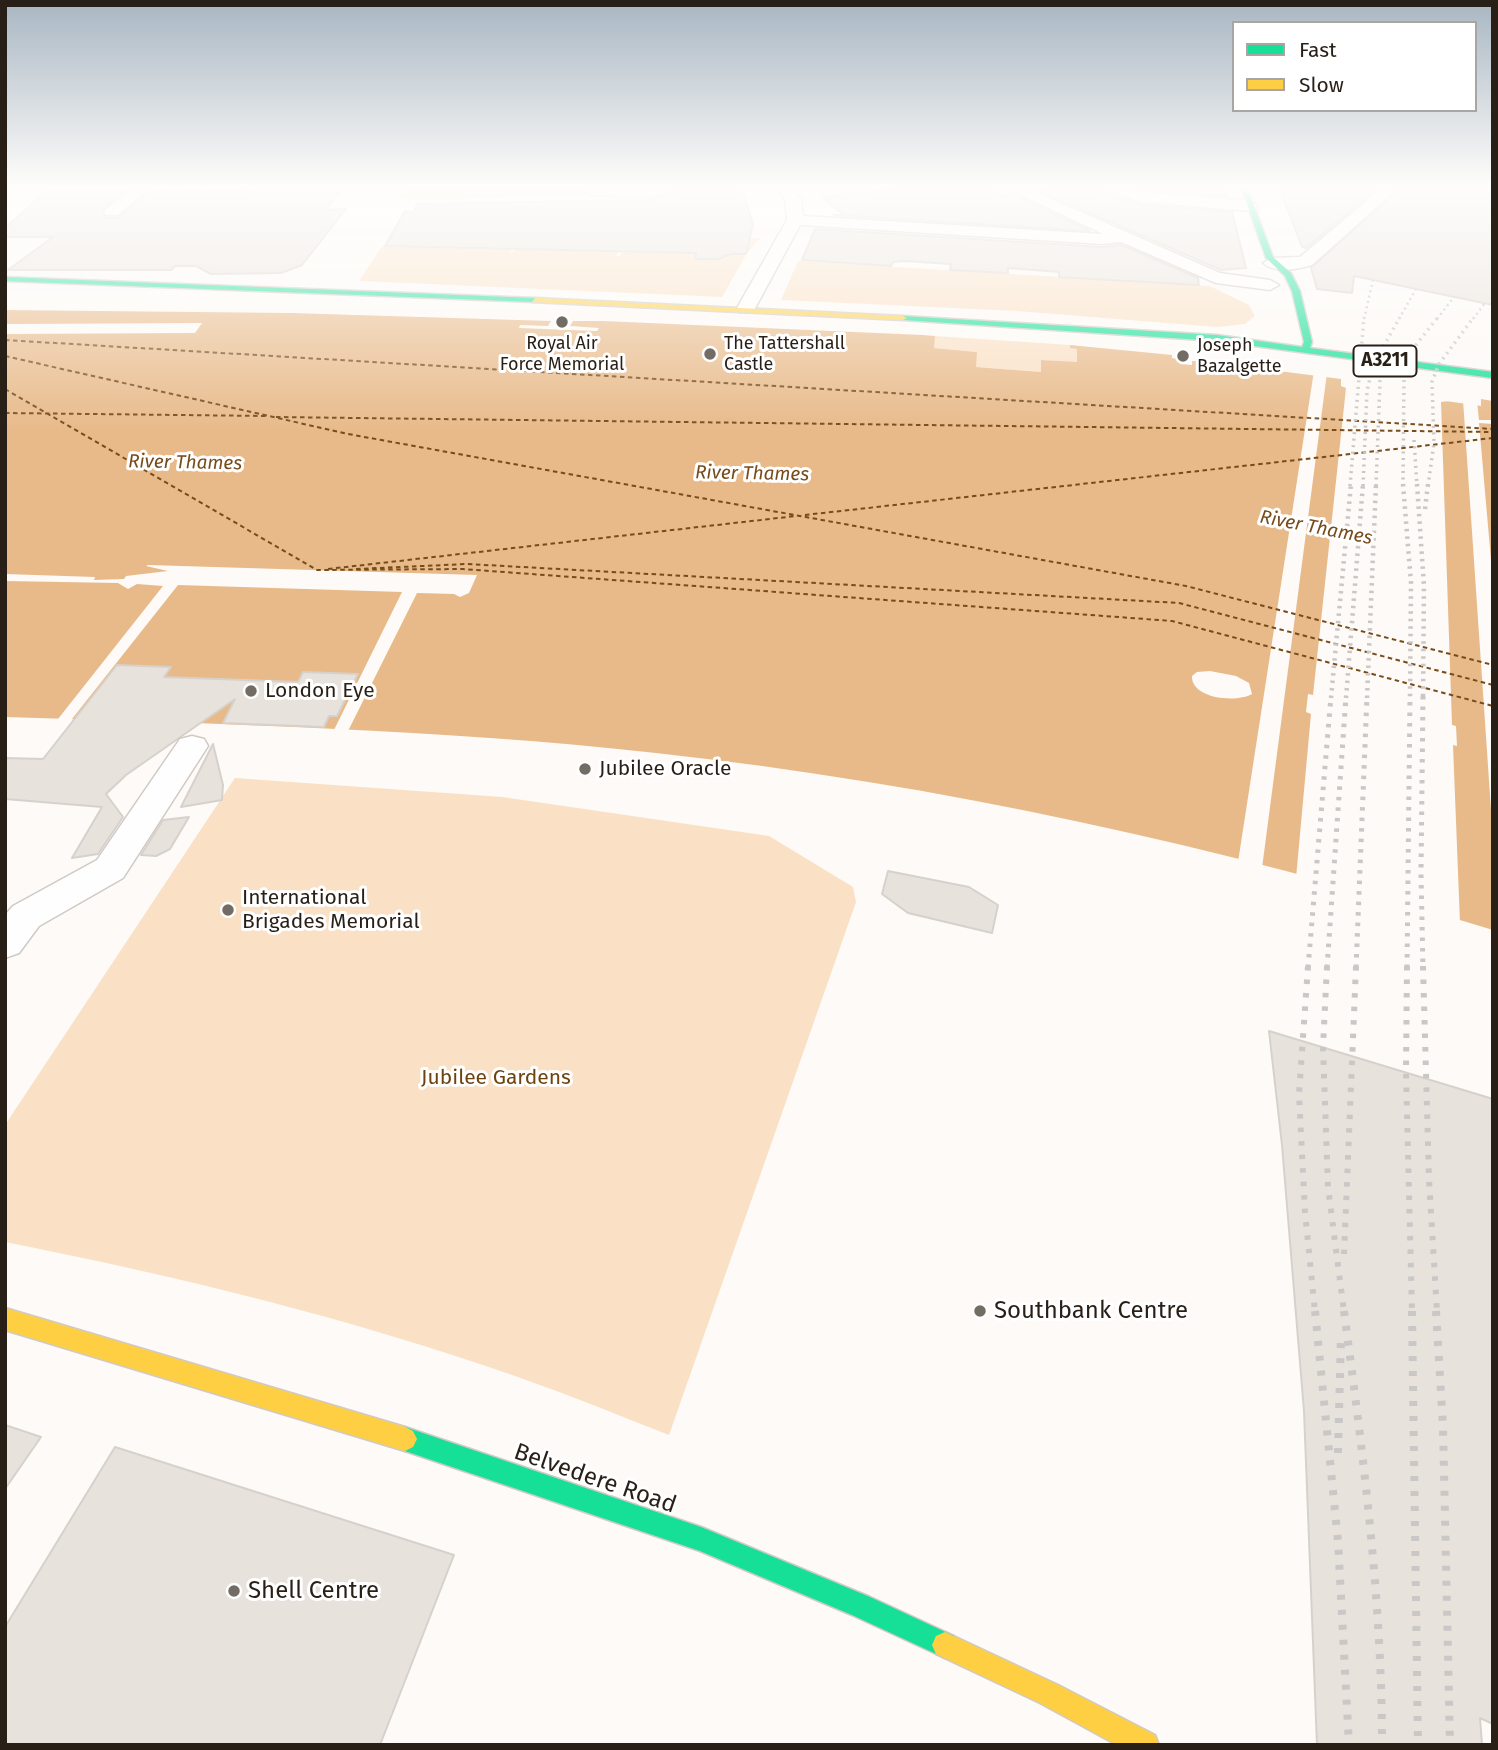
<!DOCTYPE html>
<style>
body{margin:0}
#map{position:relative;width:1498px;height:1750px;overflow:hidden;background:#fdfaf7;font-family:"Fira Sans",sans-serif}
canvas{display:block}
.frame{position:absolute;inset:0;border:7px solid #281f16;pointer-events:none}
.legend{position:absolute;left:1232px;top:21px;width:245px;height:91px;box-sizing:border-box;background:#fff;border:2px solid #a9a5a2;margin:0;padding:9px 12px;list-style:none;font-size:21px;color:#281f16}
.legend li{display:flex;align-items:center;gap:14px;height:35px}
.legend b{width:35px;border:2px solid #a9a5a2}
</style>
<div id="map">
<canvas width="1498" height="1750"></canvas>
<div class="frame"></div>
<ul class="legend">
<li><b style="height:9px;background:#16e098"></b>Fast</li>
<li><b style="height:9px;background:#ffcf43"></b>Slow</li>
</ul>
</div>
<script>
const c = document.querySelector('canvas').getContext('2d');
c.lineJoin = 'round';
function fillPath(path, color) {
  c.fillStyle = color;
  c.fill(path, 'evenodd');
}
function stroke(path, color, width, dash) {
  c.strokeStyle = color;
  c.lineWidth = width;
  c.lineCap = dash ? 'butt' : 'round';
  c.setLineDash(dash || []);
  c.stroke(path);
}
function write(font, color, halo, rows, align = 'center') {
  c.font = font + ' "Fira Sans",sans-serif';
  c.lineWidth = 6;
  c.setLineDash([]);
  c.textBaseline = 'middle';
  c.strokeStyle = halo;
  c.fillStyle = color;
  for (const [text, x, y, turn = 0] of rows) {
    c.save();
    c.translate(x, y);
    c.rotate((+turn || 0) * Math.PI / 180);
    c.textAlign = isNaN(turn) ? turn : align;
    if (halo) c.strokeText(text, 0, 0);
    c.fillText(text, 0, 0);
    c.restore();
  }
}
const green = new Path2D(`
 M 409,187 L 588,187 L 588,195 L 411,200 L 396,196 Z
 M 750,238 L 760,238 L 746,255 L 722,297 L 359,281 L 382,246 L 512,249 L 510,253 L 516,249 L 618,252 L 616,256 L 620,256 L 622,252 L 745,254 Z
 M 798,261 L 1210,286 L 1249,305 L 1255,316 L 1245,324 L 1217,327 L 1016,311 L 781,300 Z
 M 935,336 L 1070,345 L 1070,348 L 1077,348 L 1078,363 L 1042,360 L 1041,372 L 975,367 L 977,352 L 933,348 Z
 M 235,778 L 502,797 L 769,836 L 853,887 L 856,902 L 669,1435 C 618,1415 567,1394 515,1376 C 349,1318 178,1276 5,1242 L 5,1125 Z`);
const water = new Path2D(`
 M 5,310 L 292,313 L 551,321 L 548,326 L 520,325 L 519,328 L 597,331 L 599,328 L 570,326 L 573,321 L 603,321 L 923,335 L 935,336 L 934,348 L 977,352 L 976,367 L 1041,372 L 1041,360 L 1077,362 L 1077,349 L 1070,348 L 1070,345 L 1172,355 L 1172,358 L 1179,359 L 1180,364 L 1192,365 L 1192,361 L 1201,361 L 1341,379 L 1341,386 L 1481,406 L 1481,399 L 1493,401 L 1493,930 C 1220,846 940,784 656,753 C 440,729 222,724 5,717 ZM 1210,671 L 1236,676 L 1249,683 L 1252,694 C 1237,703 1191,699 1192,676 L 1197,672 Z`);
const pier = new Path2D(`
 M 202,323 L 195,333 L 5,334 L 5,324 Z
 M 1314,371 L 1327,373 L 1262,868 L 1238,862 Z
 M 1342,375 L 1344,383 L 1457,400 L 1441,402 L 1452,725 L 1456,726 L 1457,746 L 1453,745 L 1460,923 L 1296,878 L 1311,714 L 1306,712 L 1308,694 L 1313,695 L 1346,388 L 1341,386 Z
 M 1463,400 L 1477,402 L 1479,420 L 1493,420 L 1493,424 L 1479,423 L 1493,583 L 1493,839 Z
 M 148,565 L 181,566 L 477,575 L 469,593 L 460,597 L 454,594 L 417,593 L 348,731 L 334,730 L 402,592 L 178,585 L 72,719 L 58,719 L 163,586 L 137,584 L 128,589 L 118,583 L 5,581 L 5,574 L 95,577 L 94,580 L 124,579 L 126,576 L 168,571 L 146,566 Z`);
const ferry = new Path2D(`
 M 5,340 L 1493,429
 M 5,356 L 348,434 L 1186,586 L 1493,665
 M 5,389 L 317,570 L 463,569 L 1172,621 L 1493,706
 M 5,413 L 267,416
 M 276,417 L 1493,432
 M 805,515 L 1493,438
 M 328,569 L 796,516
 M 356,569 L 467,564 L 1179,603 L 1493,685`);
const building = new Path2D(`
 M 679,187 L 741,187 L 753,224 L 746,254 L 731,254 L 718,259 L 695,259 L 696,253 L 385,246 L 405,211 L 414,212 L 417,204 L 649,200 L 676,193 Z
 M 912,187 L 985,187 L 1003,196 L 1013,194 L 1090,231 L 833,215 L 844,215 L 822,197 Z
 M 1052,187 L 1098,187 L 1101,193 L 1141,205 L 1232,212 L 1246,268 L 1221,270 L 1037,190 Z
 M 1135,187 L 1225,187 L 1228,196 L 1142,189 Z
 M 1279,187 L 1379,187 L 1306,248 L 1302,247 Z
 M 1402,187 L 1493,187 L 1493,305 L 1354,276 L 1352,293 L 1317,289 L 1311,268 Z
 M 252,190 L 250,192 L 340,192 L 325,210 L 346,209 L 302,265 L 281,273 L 211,274 L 196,266 L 175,266 L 171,270 L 8,270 L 53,237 L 5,237 L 5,228 L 47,191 L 124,191 L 102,211 L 106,218 L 118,218 L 150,191 Z
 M 815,229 L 1102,247 L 1121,245 L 1198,278 L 1199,285 L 1059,277 L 1059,272 L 1008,268 L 1008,273 L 950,270 L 951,264 L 904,261 L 893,262 L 891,266 L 802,260 Z
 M 117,665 L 171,667 L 164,677 L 298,682 L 303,672 L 358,674 L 337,716 L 329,716 L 324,727 L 223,723 L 235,699 L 126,775 L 106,794 L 123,817 L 98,854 L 72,858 L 102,807 L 5,799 L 5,758 L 43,759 Z
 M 213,744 L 223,785 L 222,800 L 181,807 Z
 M 189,817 L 170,849 L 156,856 L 141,855 L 163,820 Z
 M 888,871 L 969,887 L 998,905 L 992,933 L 908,913 L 882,894 Z
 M 1269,1031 L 1493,1099 L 1493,1724 L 1480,1718 L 1482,1745 L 1317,1745 L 1304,1411 L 1282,1145 Z
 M 5,1425 L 41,1437 L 5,1489 Z
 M 115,1447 L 454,1555 L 380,1745 L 5,1745 L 5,1627 Z`);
const street = new Path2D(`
 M 133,187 L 150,187 L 118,215 L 106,215 L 104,212 L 106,209 Z
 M 596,187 L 677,187 L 675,190 L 649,197 L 591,195 L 588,192 Z
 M 776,187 L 791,187 L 801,200 L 803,216 L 1103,234 L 1004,187 L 1024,187 L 1220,273 L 1270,280 L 1279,285 L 1270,290 L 1216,283 L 1121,242 L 1102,244 L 800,225 L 753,312 L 739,312 L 737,308 L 787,220 L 785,200 Z
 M 1100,187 L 1124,187 L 1142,192 L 1250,201 L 1258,206 L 1250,211 L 1141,202 L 1102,190 Z
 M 1383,187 L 1399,187 L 1312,265 C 1298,269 1275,274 1263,263 L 1272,258 L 1300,257 Z
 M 192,736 L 204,739 L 208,746 L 123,878 L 39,926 L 19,953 L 5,958 L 5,915 L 13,906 L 97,860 L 180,739 Z`);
const fast = new Path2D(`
 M 1241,187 L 1247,187 L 1273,257 L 1291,273 L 1300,291 L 1312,342 L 1310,348 L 1493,372 L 1493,378 L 1217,341 L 903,320 L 899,318 L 903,316 L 1217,335 L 1302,347 L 1304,342 L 1292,291 L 1285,276 L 1266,258 Z
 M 5,277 L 535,298 L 539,300 L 535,302 L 5,281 Z
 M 405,1427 L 701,1527 L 870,1597 L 954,1636 L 958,1645 L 954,1654 L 945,1658 L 852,1615 L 700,1551 L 405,1451 L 397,1447 L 393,1439 L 397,1431 Z`);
const slow = new Path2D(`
 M 535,298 L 903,316 L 907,318 L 903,320 L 532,302 Z
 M 5,1308 L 405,1427 L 413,1431 L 417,1439 L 413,1447 L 405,1451 L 5,1330 Z
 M 945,1632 L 1058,1685 L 1155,1735 L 1159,1745 L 1117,1745 L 1040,1703 L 936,1654 L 932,1645 L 936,1636 Z`);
const railFar5 = new Path2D(`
 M 1364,319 L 1373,280
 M 1399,319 L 1416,289
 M 1437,319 L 1454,297
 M 1473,319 L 1485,303`);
const railFar4 = new Path2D(`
 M 1414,440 L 1417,486
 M 1350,486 L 1364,317
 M 1363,486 L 1367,391 L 1373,365 L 1400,317
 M 1376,486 L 1380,381 L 1388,357
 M 1403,486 L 1404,379 L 1412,350 L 1438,317
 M 1428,486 L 1434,443 L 1432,382 L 1439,364 L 1474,317`);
const railFar3 = new Path2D(`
 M 1403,484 L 1411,583 L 1410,698
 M 1417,484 L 1424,586 L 1423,698
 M 1425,509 L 1428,484
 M 1331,698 L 1351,484
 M 1346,698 L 1363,484
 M 1367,698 L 1376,484`);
const railFar2 = new Path2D(`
 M 1423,696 L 1421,873 L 1423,968
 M 1308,968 L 1331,696
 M 1327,968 L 1346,696
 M 1356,968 L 1367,696
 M 1407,968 L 1410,696`);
const railFar1 = new Path2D(`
 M 1308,966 L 1299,1094 L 1305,1212 L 1315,1312
 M 1327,966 L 1323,1047 L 1328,1187 L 1344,1312
 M 1407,966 L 1406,1072 L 1412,1312
 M 1423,966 L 1429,1179 L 1437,1312
 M 1344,1254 L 1356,966`);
const rail = new Path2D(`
 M 1315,1311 L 1338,1541 L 1349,1745
 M 1344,1311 C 1363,1454 1382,1600 1382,1745
 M 1412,1311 L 1418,1745
 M 1436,1311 L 1443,1426 L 1450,1745
 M 1338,1453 L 1341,1334`);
const markers = [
 [562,322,7,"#736c65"],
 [710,354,7,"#736c65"],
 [1183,356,7,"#736c65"],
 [251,691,7,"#736c65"],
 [585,769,7,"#736c65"],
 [228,910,7,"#736c65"],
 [980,1311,7,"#736c65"],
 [234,1591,7,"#736c65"]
];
const farPoinames = [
 ["Royal Air",562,344,"center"],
 ["Force Memorial",562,365,"center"],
 ["The Tattershall",724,344],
 ["Castle",724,365],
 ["Joseph",1197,346],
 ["Bazalgette",1197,367]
];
const shields = [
 [1385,361,63]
];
const shieldNames = [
 ["A3211",1385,361]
];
const farWaternames = [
 ["River Thames",185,463,1],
 ["River Thames",752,474,1],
 ["River Thames",1316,528,11]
];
const poiNames = [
 ["London Eye",265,691],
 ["Jubilee Oracle",599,769],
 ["International",242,898],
 ["Brigades Memorial",242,922]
];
const parkNames = [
 ["Jubilee Gardens",496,1078]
];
const nearPoinames = [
 ["Southbank Centre",994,1311],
 ["Shell Centre",248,1591]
];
const nearStreetnames = [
 ["Belvedere Road",595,1479,19]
];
fillPath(green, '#fae0c4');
fillPath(water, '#e8ba8a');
fillPath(pier, '#fdfaf7');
stroke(ferry, '#774c1b', 2, [4.5, 3.5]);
fillPath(building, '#e8e2dc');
stroke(building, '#d7d1cc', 2);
stroke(street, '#d0cac4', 3);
stroke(fast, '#d0cac4', 3);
stroke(slow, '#d0cac4', 3);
fillPath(street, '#fffefe');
fillPath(fast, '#16e098');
fillPath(slow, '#ffcf43');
stroke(railFar5, '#c9c8c7', 2.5, [2, 3.5]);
stroke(railFar4, '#c9c8c7', 3.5, [2, 4.5]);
stroke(railFar3, '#c9c8c7', 4.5, [2.5, 5]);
stroke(railFar2, '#c9c8c7', 5, [3.5, 7]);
stroke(railFar1, '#c9c8c7', 6, [4.5, 9]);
stroke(rail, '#c9c8c7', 8, [5, 10]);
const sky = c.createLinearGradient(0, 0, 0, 432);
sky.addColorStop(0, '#a8b6c2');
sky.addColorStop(0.43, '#fefdfb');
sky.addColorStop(1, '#fefdfb00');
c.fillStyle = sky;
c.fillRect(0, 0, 1498, 432);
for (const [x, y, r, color] of markers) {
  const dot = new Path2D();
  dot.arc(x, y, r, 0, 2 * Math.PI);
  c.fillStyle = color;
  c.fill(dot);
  stroke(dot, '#fff', 2.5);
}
write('18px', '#281f16', '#fff', farPoinames, 'left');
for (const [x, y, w] of shields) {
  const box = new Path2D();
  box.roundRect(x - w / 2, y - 15.5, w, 31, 5);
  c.fillStyle = '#fff';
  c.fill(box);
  stroke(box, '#281f16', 2);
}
write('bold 19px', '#281f16', null, shieldNames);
write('italic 19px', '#774c1b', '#fff', farWaternames);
write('21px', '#281f16', '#fff', poiNames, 'left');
write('21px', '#6d430f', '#fff', parkNames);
write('24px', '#281f16', '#fff', nearPoinames, 'left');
write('24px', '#281f16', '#fff', nearStreetnames);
</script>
